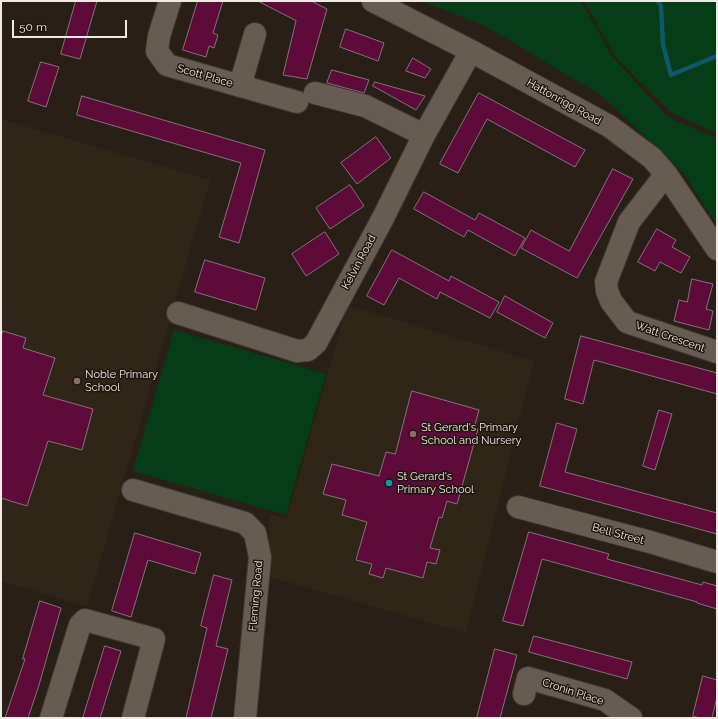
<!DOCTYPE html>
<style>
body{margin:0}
#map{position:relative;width:718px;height:719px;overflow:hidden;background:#281f16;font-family:Raleway,sans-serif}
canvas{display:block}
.frame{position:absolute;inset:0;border:2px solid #efe9e3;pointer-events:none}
.scale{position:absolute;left:12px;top:20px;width:115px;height:18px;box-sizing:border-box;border:2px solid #efe9e3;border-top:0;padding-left:5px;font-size:12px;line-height:14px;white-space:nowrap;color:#efe9e3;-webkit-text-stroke:3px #1e150d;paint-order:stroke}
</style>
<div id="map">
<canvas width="718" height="719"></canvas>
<div class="frame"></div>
<div class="scale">50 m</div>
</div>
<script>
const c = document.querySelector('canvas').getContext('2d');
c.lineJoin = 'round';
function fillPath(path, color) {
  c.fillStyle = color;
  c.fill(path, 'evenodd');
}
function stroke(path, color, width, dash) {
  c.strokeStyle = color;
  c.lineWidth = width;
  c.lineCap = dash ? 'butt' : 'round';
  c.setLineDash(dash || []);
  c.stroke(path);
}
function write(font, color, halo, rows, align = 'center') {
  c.font = font + ' Raleway,sans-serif';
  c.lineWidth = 3;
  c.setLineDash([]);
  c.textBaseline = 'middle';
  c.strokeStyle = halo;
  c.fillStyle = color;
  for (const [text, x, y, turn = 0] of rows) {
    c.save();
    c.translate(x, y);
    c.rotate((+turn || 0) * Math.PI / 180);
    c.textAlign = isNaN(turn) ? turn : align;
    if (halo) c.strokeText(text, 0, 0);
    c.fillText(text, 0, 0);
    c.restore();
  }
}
const education = new Path2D(`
 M 1,119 L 210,180 L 87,607 L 1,581 Z
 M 347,305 L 534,361 L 466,633 L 266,576 L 270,514 L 287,518 Z`);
const green = new Path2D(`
 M 424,1 L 581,1 L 613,58 L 669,118 L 717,138 L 717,225 L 684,174 L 601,95 L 485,26 L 424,2 Z
 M 584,1 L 717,1 L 717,133 L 672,113 L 616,58 Z
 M 174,330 L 326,374 L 286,515 L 133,471 Z`);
const stream = new Path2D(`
 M 658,1 L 661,6 L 663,45 L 671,75 L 717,56`);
const building = new Path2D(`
 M 76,1 L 97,1 L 80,59 L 61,54 Z
 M 198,1 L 223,1 L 213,33 L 218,35 L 214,48 L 209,46 L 206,57 L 183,50 Z
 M 258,1 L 311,1 L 327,9 L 307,79 L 283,75 L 296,21 Z
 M 346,29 L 384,43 L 378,61 L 340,47 Z
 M 413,58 L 431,69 L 425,78 L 406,71 Z
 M 41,62 L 59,67 L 46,107 L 28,101 Z
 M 332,70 L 369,80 L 364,93 L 327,83 Z
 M 375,82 L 425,96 L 416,110 L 373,86 Z
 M 479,93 L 585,150 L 575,167 L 487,119 L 458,173 L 440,164 Z
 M 82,96 L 265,150 L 239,243 L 219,237 L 241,163 L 77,115 Z
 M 376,137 L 391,158 L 357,184 L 341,163 Z
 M 613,169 L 633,179 L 577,278 L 521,248 L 531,230 L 569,251 Z
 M 350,185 L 364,206 L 330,229 L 316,208 Z
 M 424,192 L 475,220 L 479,213 L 525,238 L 515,256 L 468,230 L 464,237 L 414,209 Z
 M 657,229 L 676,240 L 672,247 L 690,257 L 681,273 L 660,262 L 655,271 L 638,262 Z
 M 325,232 L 339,254 L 306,276 L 292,254 Z
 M 392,250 L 449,281 L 451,276 L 499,302 L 490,318 L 440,292 L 437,299 L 399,278 L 384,305 L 367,296 Z
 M 205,260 L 265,278 L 256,310 L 195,292 Z
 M 692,279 L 713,284 L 706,309 L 713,311 L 709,330 L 674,321 L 679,300 L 687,302 Z
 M 505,296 L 553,323 L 545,338 L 497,312 Z
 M 3,331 L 26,338 L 23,348 L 55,358 L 43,395 L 93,409 L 82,450 L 48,441 L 27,506 L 1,498 L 1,338 Z
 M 581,336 L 717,373 L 717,394 L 594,360 L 583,404 L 565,399 Z
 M 412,391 L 479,410 L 474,428 L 478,429 L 457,504 L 447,501 L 442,518 L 439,517 L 430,548 L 440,550 L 436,564 L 427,562 L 423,578 L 386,568 L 383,578 L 369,574 L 372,564 L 356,560 L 367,522 L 342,515 L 346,500 L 323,494 L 332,464 L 379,476 L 386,452 L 395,454 Z
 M 659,410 L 672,414 L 655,470 L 643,466 Z
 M 557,423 L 577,429 L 565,472 L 717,513 L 717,534 L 540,486 Z
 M 529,532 L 609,554 L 607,559 L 702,585 L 703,582 L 717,586 L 717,609 L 697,603 L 697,602 L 542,559 L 523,626 L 503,621 Z
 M 135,533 L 201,553 L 195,574 L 148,560 L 131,617 L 112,611 Z
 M 214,575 L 232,580 L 216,646 L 228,649 L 211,718 L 186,718 L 207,628 L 201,626 Z
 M 40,601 L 61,608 L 39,685 L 28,718 L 5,718 L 25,659 L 23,659 Z
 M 534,636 L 632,662 L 627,679 L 529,652 Z
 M 105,646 L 121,651 L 100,718 L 83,718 Z
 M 495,649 L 517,655 L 500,718 L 477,718 Z
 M 703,676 L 717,680 L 717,697 L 712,718 L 700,718 L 693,716 Z`);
const minor = new Path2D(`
 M 170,1 L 159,36 L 157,51 L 167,65 L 297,102
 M 373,1 L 471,51 L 609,126 L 652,158 L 666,174 L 717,249
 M 240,86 L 255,34
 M 315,93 L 365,106 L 424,135
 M 666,174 L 629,222 L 606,282 L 607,291 L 611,301 L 627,322 L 717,352
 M 178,313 L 297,351 L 308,350 L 316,343 L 383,218 L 424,135 L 471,51
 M 133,490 L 245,523 L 255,533 L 260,557 L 245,718
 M 518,507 L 650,542 L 717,562
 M 524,694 L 528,678 L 605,700 L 631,718
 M 51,718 L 80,625 L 85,620 L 154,639 L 133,718`);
const markers = [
 [77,381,4,"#8d6e63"],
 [413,434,4,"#8d6e63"],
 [389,483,4,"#0f9aa8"]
];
const streetNames = [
 ["Scott Place",205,76,16],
 ["Hattonrigg Road",564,102,29],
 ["Kelvin Road",359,262,-62],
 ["Watt Crescent",670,337,19],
 ["Bell Street",618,534,15],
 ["Fleming Road",256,596,-85],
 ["Cronin Place",573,692,18]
];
const poiNames = [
 ["Noble Primary",85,375],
 ["School",85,388],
 ["St Gerard's Primary",421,428],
 ["School and Nursery",421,441],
 ["St Gerard's",397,477],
 ["Primary School",397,490]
];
fillPath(education, '#302617');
fillPath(green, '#053d17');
stroke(stream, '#0d586b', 4.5);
fillPath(building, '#5e0a3a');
stroke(building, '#837379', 1);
stroke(minor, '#413a34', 24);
stroke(minor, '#675c52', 22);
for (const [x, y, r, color] of markers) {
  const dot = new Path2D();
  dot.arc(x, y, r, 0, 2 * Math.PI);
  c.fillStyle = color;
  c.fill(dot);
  stroke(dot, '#1e150d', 1.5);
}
write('11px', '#efe9e3', '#1e150d', streetNames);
write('11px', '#efe9e3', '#1e150d', poiNames, 'left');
</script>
